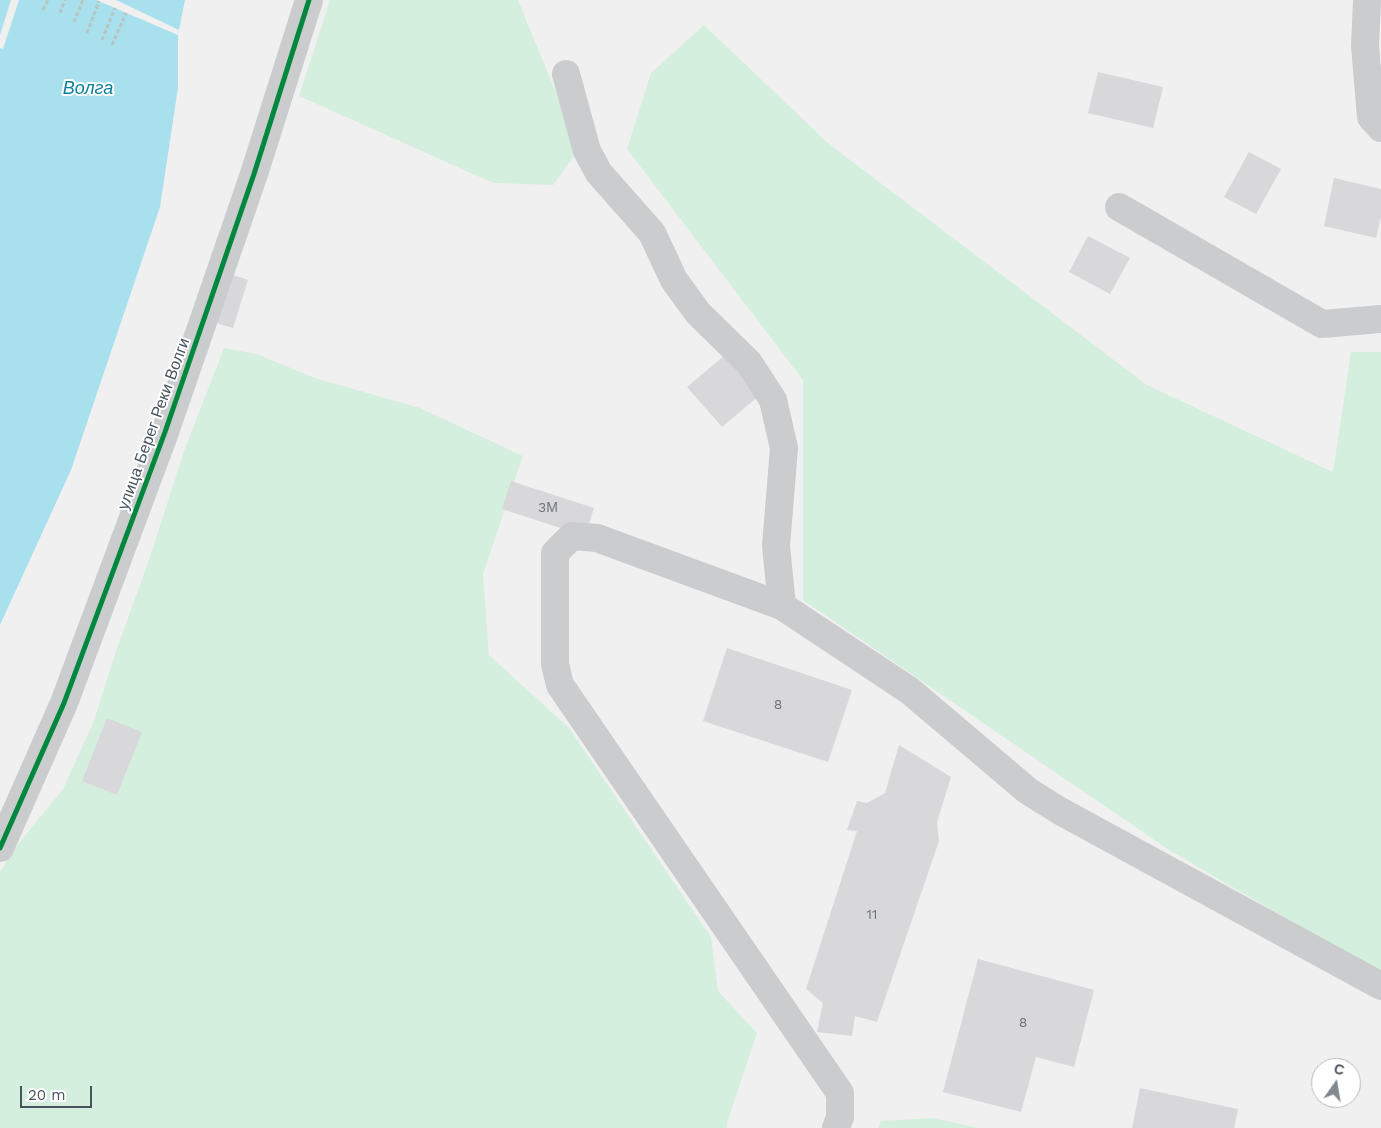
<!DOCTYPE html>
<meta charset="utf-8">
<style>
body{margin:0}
#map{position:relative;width:1381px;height:1128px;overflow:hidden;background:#f1f0f0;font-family:"Work Sans",sans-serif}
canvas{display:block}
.north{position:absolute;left:1311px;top:1058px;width:50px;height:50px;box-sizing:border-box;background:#fff;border:1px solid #b5babe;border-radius:50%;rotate:13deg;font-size:14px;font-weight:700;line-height:20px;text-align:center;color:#47535d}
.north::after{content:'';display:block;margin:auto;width:18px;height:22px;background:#828a90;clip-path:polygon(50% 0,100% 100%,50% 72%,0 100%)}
.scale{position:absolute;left:20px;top:1086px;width:72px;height:22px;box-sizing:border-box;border:2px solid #47535d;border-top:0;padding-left:6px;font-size:15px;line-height:18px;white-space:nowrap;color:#47535d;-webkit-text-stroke:4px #fff;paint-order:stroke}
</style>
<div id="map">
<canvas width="1381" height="1128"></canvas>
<div class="north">С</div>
<div class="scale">20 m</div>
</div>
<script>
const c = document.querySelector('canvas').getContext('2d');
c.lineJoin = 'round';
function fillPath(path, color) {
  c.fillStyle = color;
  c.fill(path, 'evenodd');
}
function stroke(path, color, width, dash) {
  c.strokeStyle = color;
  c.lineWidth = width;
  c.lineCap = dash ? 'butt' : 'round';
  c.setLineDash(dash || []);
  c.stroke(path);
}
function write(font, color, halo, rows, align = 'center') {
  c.font = font + ' "Work Sans",sans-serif';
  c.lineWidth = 4;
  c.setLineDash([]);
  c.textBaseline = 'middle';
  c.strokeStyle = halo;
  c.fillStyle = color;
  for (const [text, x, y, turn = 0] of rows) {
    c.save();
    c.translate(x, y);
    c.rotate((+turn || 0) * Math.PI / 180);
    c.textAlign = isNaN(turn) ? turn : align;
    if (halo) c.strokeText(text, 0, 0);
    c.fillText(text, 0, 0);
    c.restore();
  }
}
const green = new Path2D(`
 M 330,0 L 518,0 L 579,149 L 553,185 L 493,183 L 299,96 Z
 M 704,25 L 829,144 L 1147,385 L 1333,472 L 1351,352 L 1381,352 L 1381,974 L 1169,850 L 803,600 L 803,380 L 627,149 L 651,73 Z
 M 224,348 L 257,354 L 315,378 L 420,408 L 523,456 L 483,574 L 489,655 L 569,728 L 711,937 L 718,991 L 757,1033 L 727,1123 L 727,1128 L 0,1128 L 0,872 L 11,853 L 63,789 L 93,723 L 116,651 L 149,560 L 184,451 Z
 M 932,1118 L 979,1128 L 878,1128 L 881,1121 Z`);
const water = new Path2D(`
 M 0,0 L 185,0 L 178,35 L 178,88 L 160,207 L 71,470 L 0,625 Z`);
const pier = new Path2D(`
 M 11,0 L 19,0 L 3,49 L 0,48 L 0,35 Z
 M 96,0 L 116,0 L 179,30 L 178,35 Z`);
const building = new Path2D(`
 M 1098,72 L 1163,87 L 1153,128 L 1088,113 Z
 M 1249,152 L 1281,169 L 1256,214 L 1224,197 Z
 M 1334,178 L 1381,189 L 1381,217 L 1376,238 L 1324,226 Z
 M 1088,236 L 1130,258 L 1110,294 L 1069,272 Z
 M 227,273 L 248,280 L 233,328 L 212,322 Z
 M 725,355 L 760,395 L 722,427 L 687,387 Z
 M 511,481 L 594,508 L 585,536 L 502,509 Z
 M 727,648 L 852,690 L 828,762 L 703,721 Z
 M 107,718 L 142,732 L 117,795 L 82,781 Z
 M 899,745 L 951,777 L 937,822 L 939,841 L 877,1022 L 855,1016 L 852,1036 L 817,1032 L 823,1003 L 806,989 L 857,831 L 847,830 L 857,801 L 867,803 L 885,793 Z
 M 978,959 L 1094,990 L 1074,1067 L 1036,1057 L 1021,1112 L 943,1092 Z
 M 1140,1088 L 1238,1109 L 1234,1128 L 1132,1128 Z`);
const path = new Path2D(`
 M 43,10 L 48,0
 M 60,13 L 65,0
 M 74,22 L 83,0
 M 87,33 L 99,1
 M 102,40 L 115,8
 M 112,45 L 126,13`);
const minor = new Path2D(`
 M 1367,0 L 1365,46 L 1371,117 L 1381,128
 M 566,74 L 587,151 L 599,173 L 652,233 L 674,280 L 698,313 L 749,363 L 773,400 L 784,448 L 776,546 L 782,606
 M 1119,207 L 1322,324 L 1381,319
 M 0,848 L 64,703 L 165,432 L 254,174 L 309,0
 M 836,1128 L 840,1117 L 840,1093 L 560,685 L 555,664 L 555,553 L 572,536 L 597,538 L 782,606 L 910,691 L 1028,791 L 1060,811 L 1381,986`);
const cycleway = new Path2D(`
 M 0,848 L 64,703 L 165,432 L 254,174 L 309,0`);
const numberNames = [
 ["3М",548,508],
 ["8",778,705],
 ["11",872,915],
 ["8",1023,1023]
];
const streetNames = [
 ["улица Берег Реки Волги",154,424,-70]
];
const waterNames = [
 ["Волга",88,89]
];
fillPath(green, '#d5efde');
fillPath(water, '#a9e0ed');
fillPath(pier, '#f1f0f0');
fillPath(building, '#d8d8da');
stroke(path, '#b8c4c0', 3, [4, 2.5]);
stroke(minor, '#caccce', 28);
stroke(cycleway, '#00873e', 5);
write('14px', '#6d767e', null, numberNames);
write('16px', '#47535d', '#fff', streetNames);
write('italic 18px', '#0c7f9c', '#fff', waterNames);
</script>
